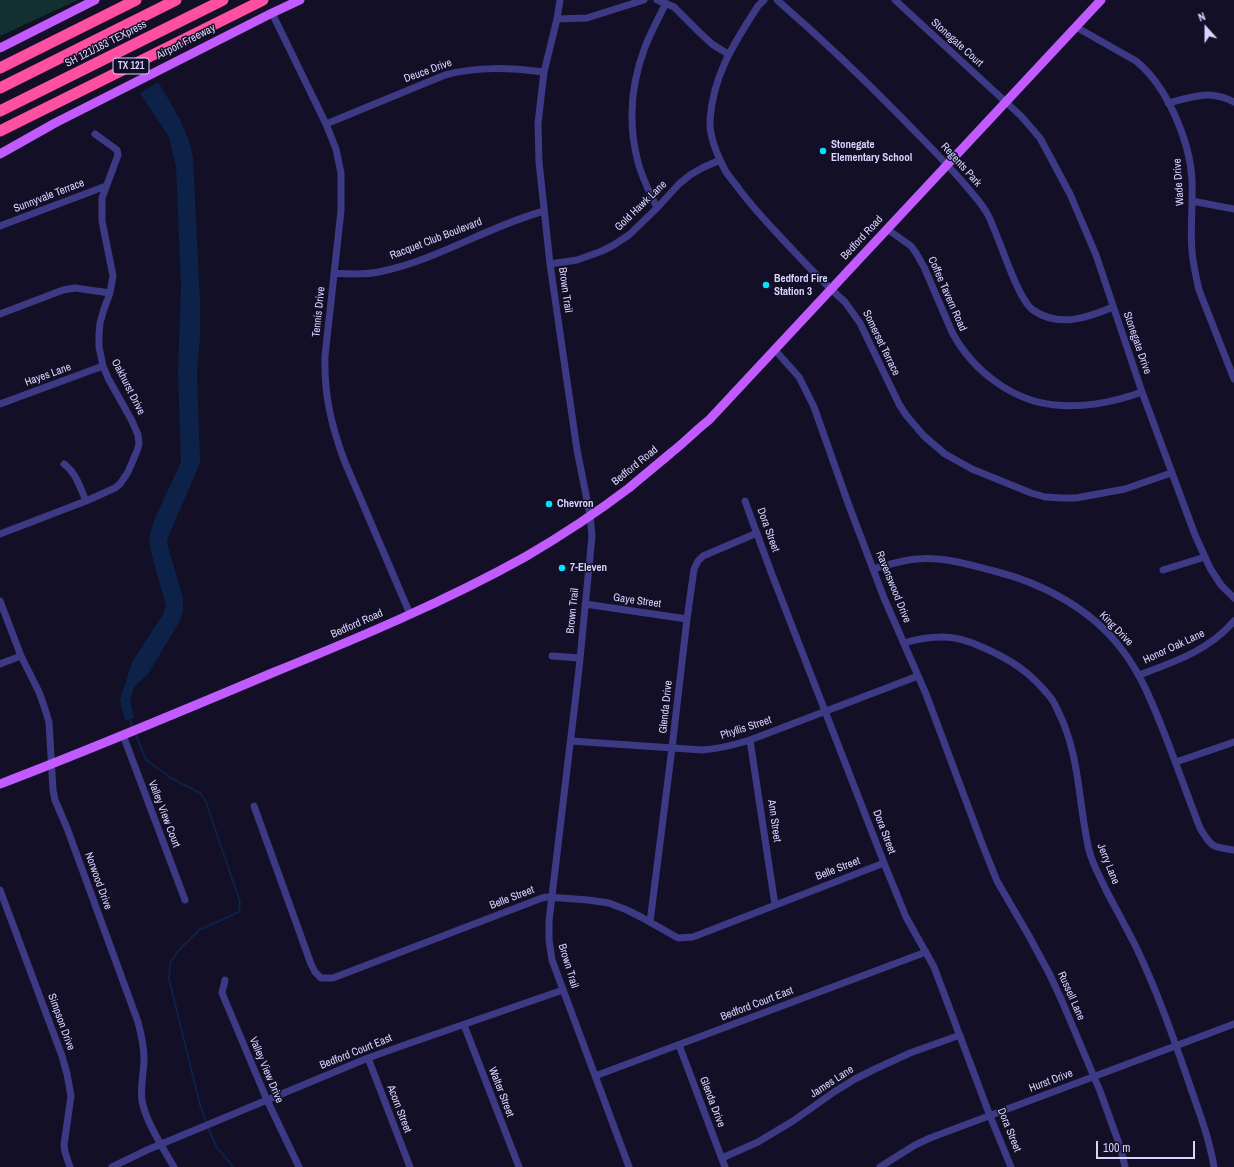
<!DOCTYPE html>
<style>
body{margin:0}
#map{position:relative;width:1234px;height:1167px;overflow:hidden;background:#130f26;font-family:"Archivo Narrow",sans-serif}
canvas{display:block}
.north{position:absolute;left:1186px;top:8px;width:40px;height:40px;-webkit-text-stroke:3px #130f26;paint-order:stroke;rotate:339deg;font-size:11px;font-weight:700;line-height:16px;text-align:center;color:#d9d4ff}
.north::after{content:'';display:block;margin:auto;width:14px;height:18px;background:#d9d4ff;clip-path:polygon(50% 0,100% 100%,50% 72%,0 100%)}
.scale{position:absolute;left:1096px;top:1141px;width:99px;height:18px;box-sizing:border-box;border:2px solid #d9d4ff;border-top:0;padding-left:5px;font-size:12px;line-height:14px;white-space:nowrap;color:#d9d4ff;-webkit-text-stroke:3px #130f26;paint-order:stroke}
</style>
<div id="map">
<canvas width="1234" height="1167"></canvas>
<div class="north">N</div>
<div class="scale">100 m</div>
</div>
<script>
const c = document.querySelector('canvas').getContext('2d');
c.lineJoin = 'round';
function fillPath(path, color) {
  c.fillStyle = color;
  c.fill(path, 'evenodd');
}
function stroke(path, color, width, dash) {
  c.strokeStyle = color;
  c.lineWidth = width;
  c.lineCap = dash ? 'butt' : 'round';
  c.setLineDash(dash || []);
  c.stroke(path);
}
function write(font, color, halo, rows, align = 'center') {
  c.font = font + ' "Archivo Narrow",sans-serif';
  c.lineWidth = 3;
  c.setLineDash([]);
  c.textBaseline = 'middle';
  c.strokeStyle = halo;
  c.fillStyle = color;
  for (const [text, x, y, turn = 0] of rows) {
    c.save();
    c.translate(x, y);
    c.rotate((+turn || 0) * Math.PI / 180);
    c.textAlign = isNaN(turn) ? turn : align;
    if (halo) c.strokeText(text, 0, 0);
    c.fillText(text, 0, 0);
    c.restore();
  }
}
const green = new Path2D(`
 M 0,0 L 78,0 L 0,36 Z`);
const water = new Path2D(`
 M 158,82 C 173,107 188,129 193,157 L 200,301 L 200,337 L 197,372 L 200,463 L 168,537 L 167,543 L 183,598 L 183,611 L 181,619 L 148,674 L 134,687 L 130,700 L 134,718 L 126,721 L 123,714 L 120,700 L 132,662 L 162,616 L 166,606 L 151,552 L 149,539 L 154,520 L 181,462 L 178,371 L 181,286 L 176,167 L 169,137 L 140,93 Z`);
const stream = new Path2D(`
 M 129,718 L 133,729
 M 135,733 L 146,760 L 171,778 L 200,793 L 206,802 L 240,902 L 239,912 L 199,930 L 178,951 L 170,963 L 169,979 L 200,1105 L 207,1123
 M 208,1127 L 216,1146 L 233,1167`);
const minor = new Path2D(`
 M 560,0 L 557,19 L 544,72 L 540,106 L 538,124 L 539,162 L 550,264 L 577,450 L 590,515 L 592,536 L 579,669 L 549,921 L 549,940 L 552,960 L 629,1167
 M 657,0 L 674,7 L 699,32 L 712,44 L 728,54
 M 764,0 L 758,6 C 734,43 713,75 710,120 C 709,138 718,157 726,172 C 730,178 735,183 739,189 C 750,204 762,217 775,231 C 797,255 820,280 845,302 L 860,323 L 899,404 L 906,415 L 924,436 L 945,454 L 972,469 L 1031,493 L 1045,497 L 1062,498 L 1076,498 L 1125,489 L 1171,473
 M 777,0 C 821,38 863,78 904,120 C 927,144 951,167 972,193 C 978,200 984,207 988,215 C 999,236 1017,299 1033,310 C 1059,328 1087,318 1113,307
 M 895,0 L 1021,116 L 1040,138 L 1047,151 L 1070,194 L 1096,255 L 1142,392 L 1195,535 L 1210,568 L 1221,585 L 1234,598
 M 272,13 L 326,124 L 336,149 L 341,173 L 341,211 L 325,356 C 324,395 331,424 344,460 L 410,614
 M 557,19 L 587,18 L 644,0
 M 1076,27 L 1136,61 C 1167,86 1190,141 1192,180 C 1193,204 1190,228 1192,251 C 1193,264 1196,277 1199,290 L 1234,379
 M 1168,103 C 1193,97 1210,89 1234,102
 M 326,124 L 445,75 C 478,66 511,68 544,72
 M 1192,201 L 1234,209
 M 657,208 C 650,193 642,178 638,162 C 628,124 631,84 645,47 C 651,32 659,17 666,3
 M 0,226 L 106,186
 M 887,229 L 911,246 L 916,253 L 924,267 L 952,332 C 972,370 1012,401 1055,405 C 1084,408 1114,402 1142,392
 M 550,264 L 577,260 L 602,251 L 612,246 L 629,235 L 657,208 L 679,184 L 690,175 L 702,168 L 720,160
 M 334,273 C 350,274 367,275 383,271 C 439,259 489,226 544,211
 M 0,314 L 63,290 L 75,288 L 110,293
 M 774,349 L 799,377 L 814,407 L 848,503 L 884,598 L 926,694 L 981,841 L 997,881 L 1029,936 L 1050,975 L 1062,1001 L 1100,1091 L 1121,1149 L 1125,1167
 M 0,404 L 103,366
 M 64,464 C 76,473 80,487 86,501
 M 745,501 L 771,572 L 884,863 L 906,917 L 934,967 L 990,1116 L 1011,1167
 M 0,534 L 86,501 L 115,488 L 120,484 L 128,472 L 137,451 L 139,444 L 138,435 L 132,421 L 108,378 L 103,366 L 99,347 L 99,334 L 100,323 L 104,309 L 110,293 L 113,276 L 102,221 L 102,198 L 118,155 L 117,150 L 95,134
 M 873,569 C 887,565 902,560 917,559 C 942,556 970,565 994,571 C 1043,583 1093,610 1123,651 C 1142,676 1153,705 1165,735 C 1177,766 1188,797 1200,828 C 1211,847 1212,847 1234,850
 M 1163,570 L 1205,557
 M 0,601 L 21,656 L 39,692 L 45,709 L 49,722 L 53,790 L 55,800 L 67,828 L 138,1022 C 141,1034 144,1045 144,1058 C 144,1073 140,1086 142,1101 C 146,1122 163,1148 174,1167
 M 585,604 L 687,619
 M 904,643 C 917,639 930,637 943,637 C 957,637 969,641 982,647 C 1012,660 1030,672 1051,698 C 1056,705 1059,714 1063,722 C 1080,763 1079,807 1089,850 C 1092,863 1100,877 1106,890 C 1116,909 1127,929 1137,949 C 1157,991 1172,1034 1187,1077 C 1197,1107 1209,1136 1214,1167
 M 552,656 L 580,658
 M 0,664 L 21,656
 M 1139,675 C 1174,662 1210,650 1234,621
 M 123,735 L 185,900
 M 750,740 L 775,905
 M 571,741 L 702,750 C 719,749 734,745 750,740 L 918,676
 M 1176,762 L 1234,742
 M 254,806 L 311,964 L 315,972 L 321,978 L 333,978 L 542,898 L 547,897 L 588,900 L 609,903 L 627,910 L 641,917 L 678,938 L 693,937 L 884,863
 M 0,890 L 62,1056 L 67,1074 L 71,1096 L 64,1145 L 65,1152 L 70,1167
 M 650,922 L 672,748 L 687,619 L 694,569 L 698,561 L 703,556 L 757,533
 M 225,980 L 222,993 L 267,1100 L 299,1167
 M 464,1025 L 519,1167
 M 679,1045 L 725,1167
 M 368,1058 L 410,1167
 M 595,1076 L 926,952
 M 722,1158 L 758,1142 L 793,1121 L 834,1092 L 855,1079 L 875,1069 L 910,1053 L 960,1035
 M 112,1167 L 147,1150 L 368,1058 L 410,1043 L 563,990
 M 880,1167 L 915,1145 L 930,1138 L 1234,1024`);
const major = new Path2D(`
 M 0,48 L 95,0
 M 0,154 L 55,123 L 272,13 L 300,0
 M 0,784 C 92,749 182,711 272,673 C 358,638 444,602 525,557 C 561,536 596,513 629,488 C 643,476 658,464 672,452 C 685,442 696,430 709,420 L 1101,0`);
const highway = new Path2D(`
 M 0,68 L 136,0
 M 0,88 L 176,0
 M 0,111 L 223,0
 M 0,131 L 263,0`);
const markers = [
 [823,151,4,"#00e5ff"],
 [766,285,4,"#00e5ff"],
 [549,504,4,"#00e5ff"],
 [562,568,4,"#00e5ff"]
];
const shields = [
 [131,66,36]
];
const shieldNames = [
 ["TX 121",131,66]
];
const streetNames = [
 ["Airport Freeway",186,42,-27],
 ["Stonegate Court",957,43,42],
 ["SH 121/183 TEXpress",106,44,-27],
 ["Deuce Drive",428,71,-20],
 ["Regents Park",961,165,48],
 ["Wade Drive",1179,182,-94],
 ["Sunnyvale Terrace",49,196,-21],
 ["Gold Hawk Lane",641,206,-44],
 ["Bedford Road",862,238,-47],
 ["Racquet Club Boulevard",436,239,-21],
 ["Brown Trail",565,290,82],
 ["Coffee Tavern Road",947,294,66],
 ["Tennis Drive",319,312,-84],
 ["Somerset Terrace",881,343,64],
 ["Stonegate Drive",1137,343,71],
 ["Hayes Lane",48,375,-20],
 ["Oakhurst Drive",128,387,63],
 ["Bedford Road",635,466,-39],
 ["Dora Street",768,530,70],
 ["Ravenswood Drive",893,587,68],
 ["Gaye Street",637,601,8],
 ["Brown Trail",573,611,-84],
 ["Bedford Road",357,624,-24],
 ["King Drive",1116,629,46],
 ["Honor Oak Lane",1174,647,-25],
 ["Glenda Drive",666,707,-84],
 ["Phyllis Street",746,728,-18],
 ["Valley View Court",164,814,69],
 ["Ann Street",774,821,82],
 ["Dora Street",884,832,69],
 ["Jerry Lane",1108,864,68],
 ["Belle Street",838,869,-21],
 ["Norwood Drive",98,881,70],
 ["Belle Street",512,898,-21],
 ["Brown Trail",568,966,73],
 ["Russell Lane",1071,996,66],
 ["Bedford Court East",757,1004,-21],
 ["Simpson Drive",61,1022,70],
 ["Bedford Court East",356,1052,-22],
 ["Valley View Drive",266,1070,67],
 ["Hurst Drive",1051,1081,-21],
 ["James Lane",832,1082,-33],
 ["Walter Street",501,1092,69],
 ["Glenda Drive",712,1102,69],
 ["Acorn Street",399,1109,69],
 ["Dora Street",1009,1130,68]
];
const poiNames = [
 ["Stonegate",831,145],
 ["Elementary School",831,158],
 ["Bedford Fire",774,279],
 ["Station 3",774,292],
 ["Chevron",557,504],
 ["7-Eleven",570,568]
];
fillPath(green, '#12302f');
fillPath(water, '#0c2248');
stroke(stream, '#0c2248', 2);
stroke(minor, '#3d3a85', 7);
stroke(major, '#c25bff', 9);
stroke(highway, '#ff4fa3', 11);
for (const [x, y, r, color] of markers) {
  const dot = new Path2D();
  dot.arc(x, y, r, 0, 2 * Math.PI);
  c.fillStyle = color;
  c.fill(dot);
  stroke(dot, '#130f26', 1.5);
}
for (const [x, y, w] of shields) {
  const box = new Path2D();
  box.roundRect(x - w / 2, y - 8, w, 16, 3);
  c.fillStyle = '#130f26';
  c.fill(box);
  stroke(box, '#d9d4ff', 1);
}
write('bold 10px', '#d9d4ff', null, shieldNames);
write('11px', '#d9d4ff', '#130f26', streetNames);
write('bold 11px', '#d9d4ff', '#130f26', poiNames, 'left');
</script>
